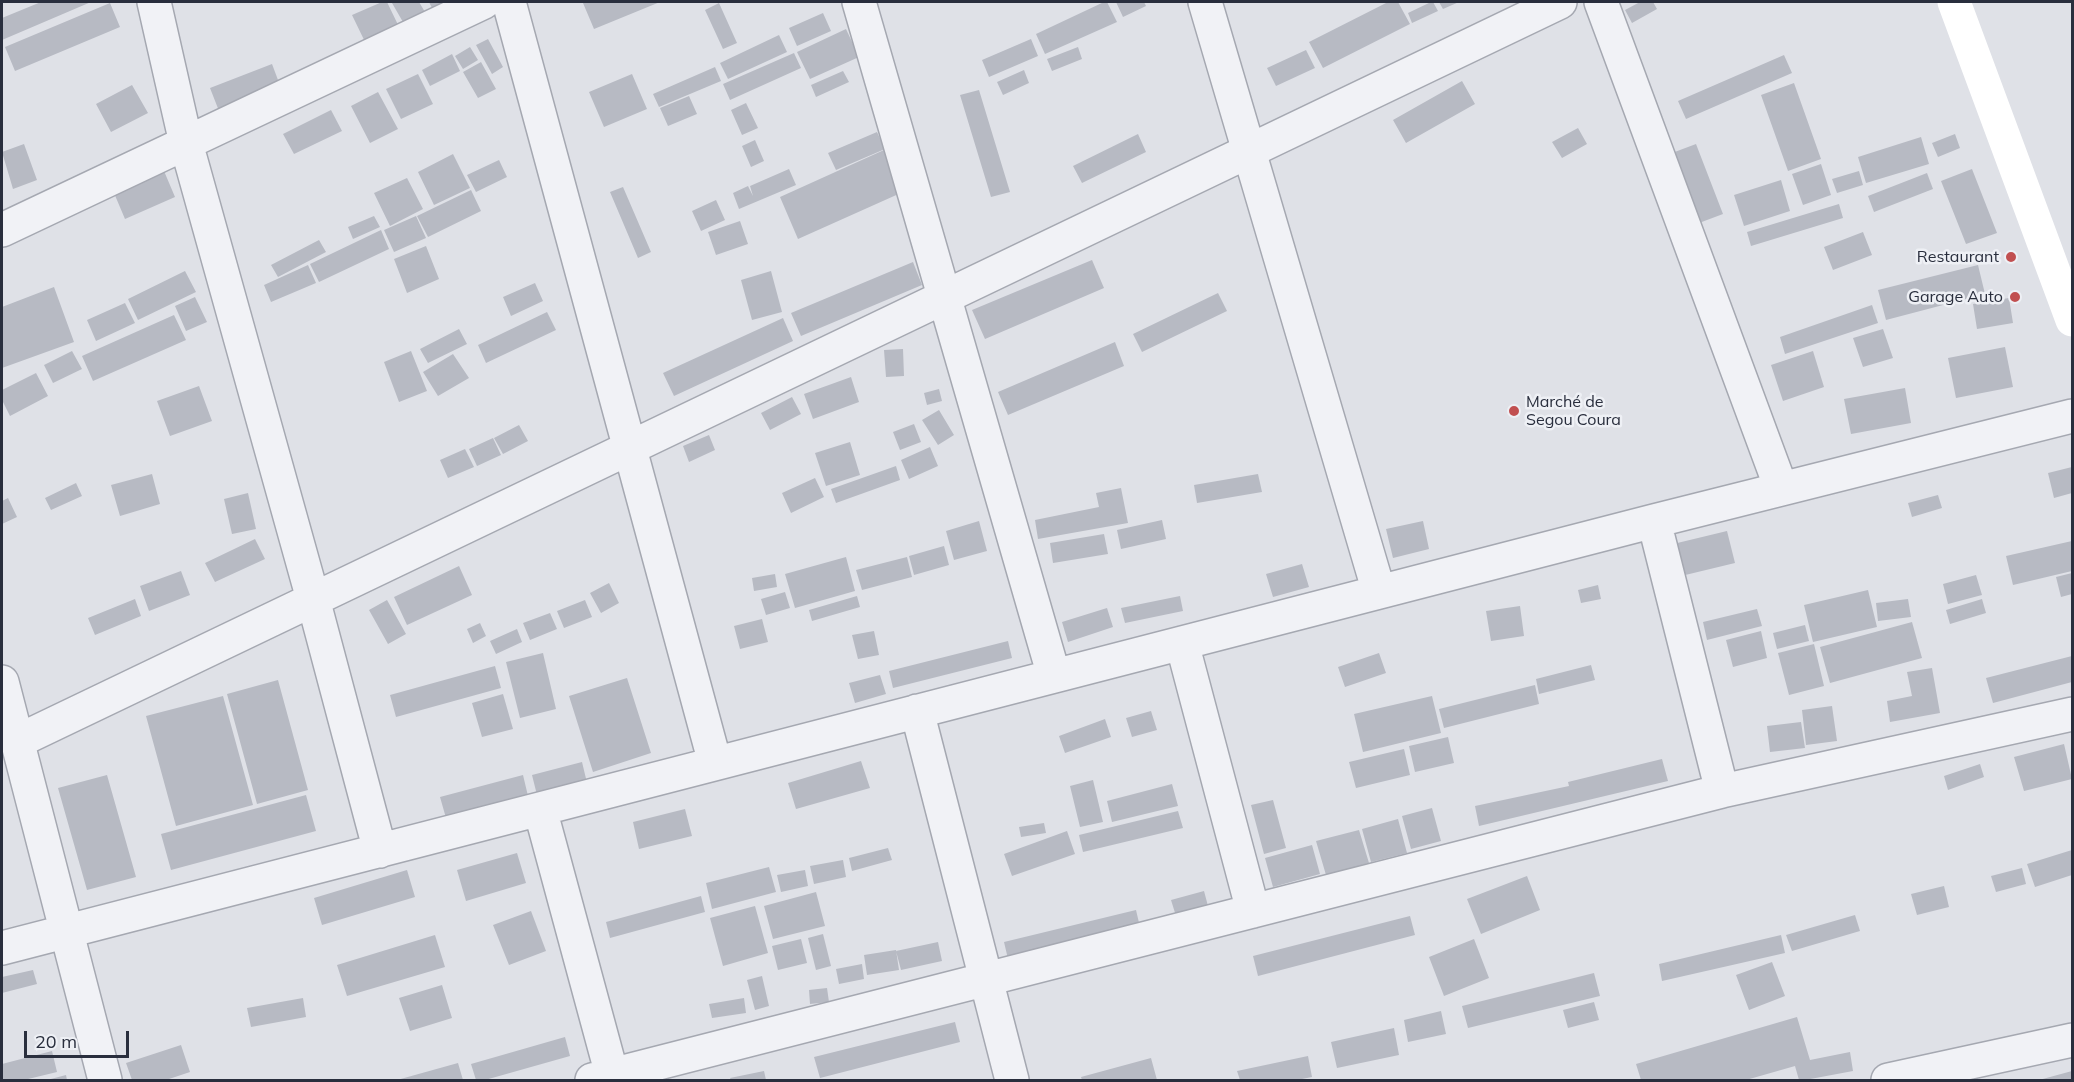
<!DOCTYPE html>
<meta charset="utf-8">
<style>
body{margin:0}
#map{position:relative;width:2074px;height:1082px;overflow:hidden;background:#dfe1e7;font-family:Mulish,sans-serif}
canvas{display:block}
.frame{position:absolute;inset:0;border:3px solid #292e3d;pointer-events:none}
.scale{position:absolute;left:24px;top:1031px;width:105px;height:27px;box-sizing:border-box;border:3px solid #292e3d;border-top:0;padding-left:8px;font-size:18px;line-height:21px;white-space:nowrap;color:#292e3d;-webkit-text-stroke:4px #eef0f5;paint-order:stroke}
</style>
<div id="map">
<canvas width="2074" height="1082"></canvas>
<div class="frame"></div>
<div class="scale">20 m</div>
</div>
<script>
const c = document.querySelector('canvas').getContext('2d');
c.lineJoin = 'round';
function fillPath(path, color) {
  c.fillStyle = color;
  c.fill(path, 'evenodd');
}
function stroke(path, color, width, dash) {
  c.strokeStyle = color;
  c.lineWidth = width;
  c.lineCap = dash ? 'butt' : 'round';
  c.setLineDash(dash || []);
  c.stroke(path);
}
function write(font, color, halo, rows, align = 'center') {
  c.font = font + ' Mulish,sans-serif';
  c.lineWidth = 5;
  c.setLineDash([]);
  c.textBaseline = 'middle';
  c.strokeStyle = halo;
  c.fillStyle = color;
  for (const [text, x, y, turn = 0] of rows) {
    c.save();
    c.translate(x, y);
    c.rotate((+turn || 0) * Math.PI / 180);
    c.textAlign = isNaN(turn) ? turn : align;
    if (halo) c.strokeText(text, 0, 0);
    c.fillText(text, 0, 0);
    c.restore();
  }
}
const building = new Path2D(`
 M 41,2 L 91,2 L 2,40 L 2,18 Z
 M 382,2 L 387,2 L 401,31 L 367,46 L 352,15 Z
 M 394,2 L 419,2 L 428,17 L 407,29 L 392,3 Z
 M 429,2 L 449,2 L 434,12 Z
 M 586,2 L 660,2 L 594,29 L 583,3 Z
 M 1104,2 L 1107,2 L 1117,22 L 1045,54 L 1036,34 Z
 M 1116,2 L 1144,2 L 1146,6 L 1123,17 Z
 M 1388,2 L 1398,2 L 1410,24 L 1323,68 L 1309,42 Z
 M 1431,2 L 1433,2 L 1438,11 L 1412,23 L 1408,13 Z
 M 1439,2 L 1459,2 L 1443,9 Z
 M 1640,2 L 1653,2 L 1657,9 L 1632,23 L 1625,10 Z
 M 110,3 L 120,27 L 15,71 L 5,47 Z
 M 719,3 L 737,43 L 723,49 L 705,10 Z
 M 823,13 L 831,31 L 797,46 L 789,28 Z
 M 846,29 L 859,57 L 810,79 L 797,52 Z
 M 779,35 L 787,52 L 728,79 L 720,63 Z
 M 488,39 L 503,67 L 492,74 L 476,45 Z
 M 1031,39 L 1038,56 L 989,77 L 982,60 Z
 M 470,47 L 478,60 L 463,69 L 455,56 Z
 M 1078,47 L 1082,59 L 1052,71 L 1047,59 Z
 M 1306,50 L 1315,68 L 1276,86 L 1267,68 Z
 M 794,53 L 801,68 L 730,100 L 723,84 Z
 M 452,54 L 460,71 L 430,86 L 422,70 Z
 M 1784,55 L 1792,73 L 1686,119 L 1678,101 Z
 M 481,62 L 496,89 L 478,98 L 463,72 Z
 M 272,64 L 281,88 L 219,111 L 210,88 Z
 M 715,67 L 721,81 L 659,107 L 653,94 Z
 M 1024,70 L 1029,83 L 1003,95 L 997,82 Z
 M 843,71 L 849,82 L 816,97 L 811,85 Z
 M 418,74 L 433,104 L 401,119 L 386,89 Z
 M 632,74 L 647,109 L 604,127 L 589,92 Z
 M 1462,81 L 1475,104 L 1406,143 L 1393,120 Z
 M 1794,83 L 1821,159 L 1788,171 L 1761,95 Z
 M 132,85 L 148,113 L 111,132 L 96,104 Z
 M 979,90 L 1010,192 L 991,197 L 960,95 Z
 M 378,92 L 398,129 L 370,143 L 351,106 Z
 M 689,96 L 697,114 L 668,126 L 660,108 Z
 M 746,103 L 758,128 L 742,135 L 731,110 Z
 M 331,110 L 342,131 L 294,154 L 283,134 Z
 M 1578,128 L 1587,144 L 1562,158 L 1552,142 Z
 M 877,132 L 885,149 L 836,170 L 828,153 Z
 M 1138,134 L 1146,152 L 1082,183 L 1073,166 Z
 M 1955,134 L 1960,148 L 1938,157 L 1932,143 Z
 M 1921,137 L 1929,164 L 1866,183 L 1858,157 Z
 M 755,140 L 764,161 L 751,167 L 742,146 Z
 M 24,144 L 37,180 L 13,189 L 2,152 Z
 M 1696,144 L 1723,214 L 1699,223 L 1672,153 Z
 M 884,150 L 903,192 L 798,239 L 780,197 Z
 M 453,154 L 470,188 L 434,205 L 418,172 Z
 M 499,160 L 507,177 L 476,192 L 467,175 Z
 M 1821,164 L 1831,195 L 1803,205 L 1792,174 Z
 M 789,169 L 796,185 L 739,209 L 733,193 L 748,186 L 753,196 L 750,186 Z
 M 1972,169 L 1997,233 L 1966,244 L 1941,181 Z
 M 164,171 L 175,197 L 125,219 L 114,193 Z
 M 1859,171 L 1863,185 L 1837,193 L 1832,179 Z
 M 1927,173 L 1933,189 L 1874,212 L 1868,196 Z
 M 407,178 L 423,209 L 390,226 L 374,193 Z
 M 1781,180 L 1790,211 L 1744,226 L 1734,195 Z
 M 623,187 L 651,252 L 638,258 L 610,192 Z
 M 471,190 L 481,211 L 428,237 L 417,216 Z
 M 716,200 L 725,220 L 701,231 L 692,211 Z
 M 1839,204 L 1843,218 L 1751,246 L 1747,232 Z
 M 374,216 L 380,227 L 353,239 L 348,227 Z
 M 416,216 L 426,238 L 394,252 L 384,230 Z
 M 740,221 L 748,244 L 716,255 L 708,232 Z
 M 381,230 L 389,249 L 319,282 L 310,264 Z
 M 1863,232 L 1872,255 L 1833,270 L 1824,247 Z
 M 319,240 L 326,252 L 278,277 L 271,265 Z
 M 426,246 L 439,279 L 407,293 L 394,259 Z
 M 1092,260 L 1104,288 L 985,339 L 972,310 Z
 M 913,262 L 922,285 L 801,336 L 791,313 Z
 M 308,265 L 316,283 L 271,302 L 264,285 Z
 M 1978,265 L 1985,294 L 1886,320 L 1878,290 Z
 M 185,271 L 196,292 L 138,320 L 128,299 Z
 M 771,271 L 782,312 L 752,320 L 741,280 Z
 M 535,283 L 543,301 L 511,316 L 503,297 Z
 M 54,287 L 74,342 L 2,368 L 2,307 Z
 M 1218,293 L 1227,311 L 1142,352 L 1133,334 Z
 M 195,297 L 207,322 L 186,331 L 175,306 Z
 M 2009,298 L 2013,323 L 1977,329 L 1973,304 Z
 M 125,303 L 135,323 L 96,341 L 87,320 Z
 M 1872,305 L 1878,323 L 1785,354 L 1780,337 Z
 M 547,312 L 556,330 L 486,363 L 478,345 Z
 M 174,315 L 186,340 L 93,381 L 82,356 Z
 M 783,318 L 793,341 L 674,396 L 663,373 Z
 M 459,329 L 467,344 L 428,363 L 420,349 Z
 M 1883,329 L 1893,358 L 1863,367 L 1853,338 Z
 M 1115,342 L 1124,366 L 1008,415 L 998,392 Z
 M 2005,347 L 2013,387 L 1956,398 L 1948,358 Z
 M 903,349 L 904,376 L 886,377 L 884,350 Z
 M 72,351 L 82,369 L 53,383 L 44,365 Z
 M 411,351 L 427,391 L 399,402 L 384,362 Z
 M 1813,351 L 1824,387 L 1783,401 L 1771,365 Z
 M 453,354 L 469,378 L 438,396 L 423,372 Z
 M 36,373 L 48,396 L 10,416 L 2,400 L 2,390 Z
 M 851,377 L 859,402 L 813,419 L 804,394 Z
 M 199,386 L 212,421 L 170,436 L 157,401 Z
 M 1905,388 L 1911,423 L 1851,434 L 1844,399 Z
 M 939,389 L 942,401 L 927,405 L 924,393 Z
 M 792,397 L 801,414 L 770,430 L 761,413 Z
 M 939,410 L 954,435 L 938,445 L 922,420 Z
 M 914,424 L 921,442 L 900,450 L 893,432 Z
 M 519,425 L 528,441 L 503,454 L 494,438 Z
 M 709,435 L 715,450 L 689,462 L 683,446 Z
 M 493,438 L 501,455 L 477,466 L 469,449 Z
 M 850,442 L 860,475 L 826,486 L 815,453 Z
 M 930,447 L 938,466 L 909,479 L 901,460 Z
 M 465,449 L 474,467 L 448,478 L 440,460 Z
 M 896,466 L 900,480 L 836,503 L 831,489 Z
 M 2072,467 L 2072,493 L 2054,498 L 2048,473 Z
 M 152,474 L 160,504 L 120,516 L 111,485 Z
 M 1258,474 L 1262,492 L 1197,503 L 1194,485 Z
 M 815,478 L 824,497 L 791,513 L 782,493 Z
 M 76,483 L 82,496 L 51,510 L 45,498 Z
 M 1121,488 L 1128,523 L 1038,539 L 1035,520 L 1099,507 L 1096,493 Z
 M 248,493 L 256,529 L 232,534 L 224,499 Z
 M 1938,495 L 1942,508 L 1912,517 L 1908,503 Z
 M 8,498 L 17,517 L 2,524 L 2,501 Z
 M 1162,520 L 1166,539 L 1121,549 L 1117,530 Z
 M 979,521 L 987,551 L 954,560 L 946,531 Z
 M 1423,521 L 1429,549 L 1393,558 L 1386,529 Z
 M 1727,531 L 1735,563 L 1677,577 L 1669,545 Z
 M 1104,534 L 1108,554 L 1053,563 L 1050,543 Z
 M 255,539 L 265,559 L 215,582 L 205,563 Z
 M 2072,541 L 2072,571 L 2013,585 L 2006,556 Z
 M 944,546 L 949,565 L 914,575 L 909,556 Z
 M 846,557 L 855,591 L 795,608 L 785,574 Z
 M 907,557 L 912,577 L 862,590 L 856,570 Z
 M 1302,564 L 1309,587 L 1273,597 L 1266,574 Z
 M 459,566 L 472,595 L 407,625 L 394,597 Z
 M 181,571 L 190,595 L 149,611 L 140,586 Z
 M 2072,573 L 2072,594 L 2061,597 L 2056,577 Z
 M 775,574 L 777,587 L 754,591 L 752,578 Z
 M 1976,575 L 1982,595 L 1948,604 L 1943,584 Z
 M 609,583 L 619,603 L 601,613 L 590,593 Z
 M 1598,585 L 1601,599 L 1581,603 L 1578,590 Z
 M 1868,590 L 1877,627 L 1813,642 L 1804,605 Z
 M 785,592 L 790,608 L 766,615 L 761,599 Z
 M 857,596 L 860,607 L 812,621 L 809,610 Z
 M 1180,596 L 1183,611 L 1125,623 L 1121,608 Z
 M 135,599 L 141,616 L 95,635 L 88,618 Z
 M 1908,599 L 1911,617 L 1878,621 L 1876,603 Z
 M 1982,599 L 1986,613 L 1950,624 L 1946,610 Z
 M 387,600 L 406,634 L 388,644 L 369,610 Z
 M 585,600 L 592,617 L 564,628 L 557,611 Z
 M 1520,606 L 1524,636 L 1491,641 L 1486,611 Z
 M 1107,608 L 1113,627 L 1068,642 L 1062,622 Z
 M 1757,609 L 1762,626 L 1707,640 L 1703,622 Z
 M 550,613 L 557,629 L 530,640 L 523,623 Z
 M 762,619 L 768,642 L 740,649 L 734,626 Z
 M 1912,622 L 1922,658 L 1830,683 L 1820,647 Z
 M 480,623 L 486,636 L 473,643 L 467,629 Z
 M 1805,625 L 1809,641 L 1777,649 L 1773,633 Z
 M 517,629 L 522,642 L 496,654 L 490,641 Z
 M 874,631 L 879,655 L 858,659 L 852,635 Z
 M 1761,631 L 1767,658 L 1733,667 L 1726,640 Z
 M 1008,641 L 1012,658 L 893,688 L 889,671 Z
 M 1814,644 L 1824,686 L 1789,695 L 1778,653 Z
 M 543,653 L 556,709 L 520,718 L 506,662 Z
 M 1379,653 L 1386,673 L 1345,687 L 1338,667 Z
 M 2072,656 L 2072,682 L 1993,703 L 1986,678 Z
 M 1591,665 L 1595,680 L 1539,694 L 1536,679 Z
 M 495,666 L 501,688 L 396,717 L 390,695 Z
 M 1932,668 L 1940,713 L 1890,722 L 1887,701 L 1912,696 L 1907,672 Z
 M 880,675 L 886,694 L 855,703 L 849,683 Z
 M 627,678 L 651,753 L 593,772 L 569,696 Z
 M 278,680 L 308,790 L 257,804 L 227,694 Z
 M 1535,685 L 1539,704 L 1444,728 L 1439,709 Z
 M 503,694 L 513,729 L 482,737 L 472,703 Z
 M 223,696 L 253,805 L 176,826 L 146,716 Z
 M 1432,696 L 1441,733 L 1363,752 L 1354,714 Z
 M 1832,706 L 1837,741 L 1806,745 L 1802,710 Z
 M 1151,711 L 1157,730 L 1132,737 L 1126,718 Z
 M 1105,719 L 1111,737 L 1065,753 L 1059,736 Z
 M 1801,722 L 1805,748 L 1770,752 L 1767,726 Z
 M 1448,737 L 1454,763 L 1415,772 L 1409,746 Z
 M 2064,744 L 2072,779 L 2024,791 L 2014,757 Z
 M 1404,749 L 1410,775 L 1356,788 L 1349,762 Z
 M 1662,759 L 1668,781 L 1479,826 L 1475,806 L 1569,786 L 1568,782 Z
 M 861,761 L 870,788 L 796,809 L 788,783 Z
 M 582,762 L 588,787 L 538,799 L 532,775 Z
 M 1980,764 L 1984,777 L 1948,790 L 1944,776 Z
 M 107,775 L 136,877 L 87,890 L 58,788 Z
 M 523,775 L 528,796 L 446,818 L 440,797 Z
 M 1093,780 L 1103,822 L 1080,827 L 1070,786 Z
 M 1172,784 L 1178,806 L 1112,822 L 1107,801 Z
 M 306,795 L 316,831 L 171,870 L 161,834 Z
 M 1273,800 L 1286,848 L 1264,854 L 1251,805 Z
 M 1432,808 L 1441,841 L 1411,849 L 1402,816 Z
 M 685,809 L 692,836 L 639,849 L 633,822 Z
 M 1178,811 L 1183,828 L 1083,852 L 1079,835 Z
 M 1398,819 L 1407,853 L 1371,862 L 1362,829 Z
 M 1044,823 L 1046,833 L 1021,837 L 1019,827 Z
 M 1359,830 L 1369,863 L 1326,875 L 1316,841 Z
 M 1067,831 L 1075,854 L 1012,876 L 1004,854 Z
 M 1312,845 L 1320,874 L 1273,887 L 1265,858 Z
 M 888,848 L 892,860 L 852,871 L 849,858 Z
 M 2072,850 L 2072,875 L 2035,887 L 2027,864 Z
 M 517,853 L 526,883 L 466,901 L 457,870 Z
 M 843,860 L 846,877 L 814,884 L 810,866 Z
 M 769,867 L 776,892 L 712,909 L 706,883 Z
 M 2022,868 L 2026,884 L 1996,892 L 1991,876 Z
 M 407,870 L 415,897 L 322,925 L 314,898 Z
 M 805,870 L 808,886 L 781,892 L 777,875 Z
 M 1527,876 L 1540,910 L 1481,934 L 1467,899 Z
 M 1944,886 L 1949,907 L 1917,915 L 1911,894 Z
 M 1204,891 L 1208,906 L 1176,916 L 1171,900 Z
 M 816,892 L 825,926 L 773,939 L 764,906 Z
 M 701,896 L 705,912 L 610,938 L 606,922 Z
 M 755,906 L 768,953 L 723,966 L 710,918 Z
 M 1136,910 L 1140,927 L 1008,959 L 1004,942 Z
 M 531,911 L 546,951 L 509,965 L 493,925 Z
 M 1855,915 L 1860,931 L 1792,951 L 1786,935 Z
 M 1410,916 L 1415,935 L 1258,976 L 1253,956 Z
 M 823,934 L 831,966 L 816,970 L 808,938 Z
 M 435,935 L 445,967 L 347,996 L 337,965 Z
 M 1781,935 L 1785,953 L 1662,981 L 1659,964 Z
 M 801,939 L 807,963 L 778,970 L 772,946 Z
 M 1474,939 L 1489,978 L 1444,996 L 1429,957 Z
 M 938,942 L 942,961 L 901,970 L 896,951 Z
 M 896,950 L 899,970 L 867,975 L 864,955 Z
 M 1772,962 L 1785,996 L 1749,1010 L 1736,975 Z
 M 862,964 L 864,979 L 839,984 L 836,969 Z
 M 33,970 L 37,984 L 2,993 L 2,977 Z
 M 1594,973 L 1600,996 L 1468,1028 L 1462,1006 Z
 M 762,976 L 769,1006 L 755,1010 L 747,980 Z
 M 442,985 L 452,1018 L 410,1031 L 399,998 Z
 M 827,988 L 829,1002 L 810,1004 L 809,990 Z
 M 303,998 L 306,1017 L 251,1027 L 247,1008 Z
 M 744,998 L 746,1013 L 712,1018 L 709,1004 Z
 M 1594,1002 L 1599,1020 L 1568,1028 L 1563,1010 Z
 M 1441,1011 L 1446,1034 L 1408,1042 L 1404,1020 Z
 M 1797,1017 L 1810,1060 L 1850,1052 L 1853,1071 L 1805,1080 L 1799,1080 L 1795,1066 L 1746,1080 L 1641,1080 L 1636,1064 Z
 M 955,1022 L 960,1042 L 820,1078 L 814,1057 Z
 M 1394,1028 L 1399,1055 L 1337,1068 L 1331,1042 Z
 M 565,1037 L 570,1056 L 485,1080 L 476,1080 L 471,1064 Z
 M 181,1045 L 190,1072 L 166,1080 L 132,1080 L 126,1063 Z
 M 52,1051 L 57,1072 L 24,1080 L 2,1080 L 2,1064 Z
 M 1308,1056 L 1312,1077 L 1297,1080 L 1240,1080 L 1237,1071 Z
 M 1151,1058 L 1157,1080 L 1082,1080 L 1081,1077 Z
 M 458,1063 L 463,1080 L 397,1080 Z
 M 764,1071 L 766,1080 L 731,1080 L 730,1078 Z
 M 2072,1071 L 2072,1080 L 2039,1080 Z
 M 66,1075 L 67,1080 L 47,1080 Z`);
const street = new Path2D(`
 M 154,2 L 186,143 L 313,599 L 380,851
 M 509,2 L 715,763
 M 859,2 L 1054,676
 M 1205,2 L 1379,592
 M 1601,2 L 1781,488
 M 2,230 L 484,2
 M 1654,521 L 1722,791
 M 1182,643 L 1253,911
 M 2,682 L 105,1080
 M 917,711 L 1012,1080
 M 18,741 L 1560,2
 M 540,809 L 612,1075
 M 2,948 L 1654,521 L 2072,416
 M 592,1080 L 1722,791 L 2072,714
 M 1888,1080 L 2072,1040`);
const secondary = new Path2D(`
 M 1954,2 L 2072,320`);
const markers = [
 [2011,257,6,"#c14f50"],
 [2015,297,6,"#c14f50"],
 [1514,411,6,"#c14f50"]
];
const poiNames = [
 ["Restaurant",1999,257],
 ["Garage Auto",2003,297],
 ["Marché de",1526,402,"left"],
 ["Segou Coura",1526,420,"left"]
];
fillPath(building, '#b7bac3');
stroke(street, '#a5a8b1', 36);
stroke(street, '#f1f2f6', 33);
stroke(secondary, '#fff', 33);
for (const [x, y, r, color] of markers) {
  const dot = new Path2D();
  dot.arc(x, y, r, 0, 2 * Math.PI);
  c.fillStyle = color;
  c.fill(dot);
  stroke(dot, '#eef0f5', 2);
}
write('16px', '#292e3d', '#eef0f5', poiNames, 'right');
</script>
